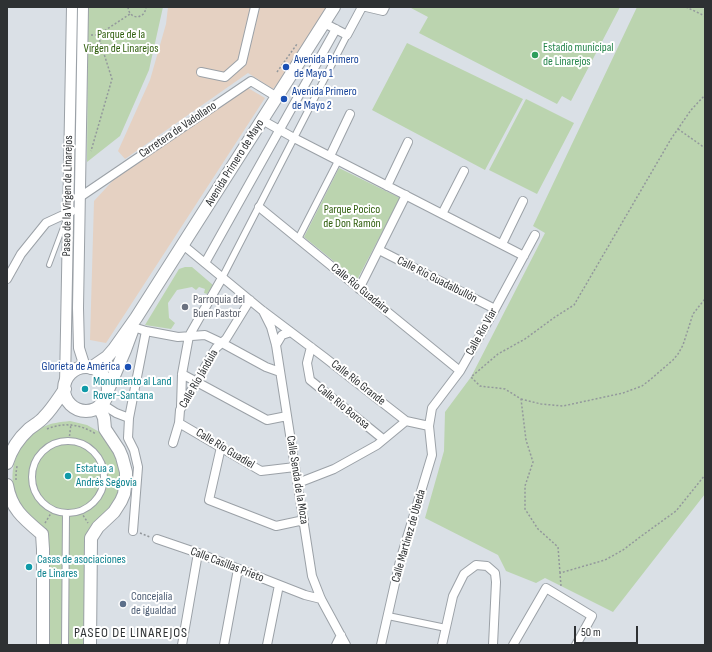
<!DOCTYPE html>
<meta charset="utf-8">
<style>
body{margin:0}
#map{position:relative;width:712px;height:652px;overflow:hidden;background:#dae0e6;font-family:"Sofia Sans Condensed",sans-serif}
canvas{display:block}
.frame{position:absolute;inset:0;border:8px solid #2e3133;pointer-events:none}
.scale{position:absolute;left:574px;top:626px;width:64px;height:18px;box-sizing:border-box;border:2px solid #2e3133;border-top:0;padding-left:5px;font-size:12px;line-height:14px;white-space:nowrap;color:#2e3133;-webkit-text-stroke:3px #fff;paint-order:stroke}
</style>
<div id="map">
<canvas width="712" height="652"></canvas>
<div class="frame"></div>
<div class="scale">50 m</div>
</div>
<script>
const c = document.querySelector('canvas').getContext('2d');
c.lineJoin = 'round';
function fillPath(path, color) {
  c.fillStyle = color;
  c.fill(path, 'evenodd');
}
function stroke(path, color, width, dash) {
  c.strokeStyle = color;
  c.lineWidth = width;
  c.lineCap = dash ? 'butt' : 'round';
  c.setLineDash(dash || []);
  c.stroke(path);
}
function write(font, color, halo, rows, align = 'center') {
  c.font = font + ' "Sofia Sans Condensed",sans-serif';
  c.lineWidth = 4;
  c.setLineDash([]);
  c.textBaseline = 'middle';
  c.strokeStyle = halo;
  c.fillStyle = color;
  for (const [text, x, y, turn = 0] of rows) {
    c.save();
    c.translate(x, y);
    c.rotate((+turn || 0) * Math.PI / 180);
    c.textAlign = isNaN(turn) ? turn : align;
    if (halo) c.strokeText(text, 0, 0);
    c.fillText(text, 0, 0);
    c.restore();
  }
}
const industrial = new Path2D(`
 M 168,7 L 328,7 L 292,66 L 273,89 L 248,73 L 125,159 L 118,151 L 150,80 L 166,24 Z
 M 248,88 L 265,98 L 106,343 L 90,340 L 94,201 L 118,175 Z`);
const green = new Path2D(`
 M 88,7 L 163,7 L 149,70 L 120,136 L 87,162 Z
 M 412,7 L 620,7 L 571,101 L 562,96 L 557,104 L 419,33 L 428,17 L 411,8 Z
 M 637,7 L 700,7 L 705,9 L 705,494 L 613,612 L 545,578 L 536,583 L 506,571 L 498,555 L 425,518 L 444,451 L 445,412 L 471,377 L 545,233 L 533,226 Z
 M 407,43 L 523,99 L 485,170 L 372,110 Z
 M 526,99 L 574,123 L 537,194 L 489,170 Z
 M 339,168 L 400,198 L 357,280 L 304,237 Z
 M 185,267 L 192,267 L 213,285 L 207,294 L 204,293 L 205,289 L 199,287 L 196,290 L 192,287 L 177,290 L 168,303 L 169,318 L 175,323 L 171,329 L 145,325 L 179,269 Z
 M 70,421 L 87,425 L 103,434 L 121,464 L 122,482 L 117,500 L 106,514 L 91,525 L 87,540 L 87,645 L 45,645 L 46,531 C 36,519 22,511 16,496 C 6,470 18,440 43,427 C 51,423 60,422 70,421 Z`);
const path = new Path2D(`
 M 128,7 C 129,20 145,20 146,7
 M 686,7 L 705,16
 M 91,35 L 98,35 L 112,79 L 91,151
 M 98,35 L 130,14
 M 277,72 L 297,44
 M 678,129 L 705,148
 M 521,399 L 541,404 L 563,406 L 623,393 L 642,386 L 651,379 L 673,360 L 678,354 L 683,345 L 693,314 L 700,305 L 705,299
 M 47,429 C 64,422 80,424 96,434
 M 69,440 L 71,424
 M 16,480 L 16,473 L 17,466
 M 81,512 L 88,523
 M 45,523 L 53,510
 M 140,533 L 150,537
 M 560,573 L 558,547 L 538,529 L 525,509 L 525,486 L 533,462 L 526,440 L 521,399 L 505,389 L 480,386 L 471,377 L 498,354 L 525,339 L 555,317 L 574,305 L 671,139 L 691,110 L 705,95
 M 561,586 L 560,573 L 605,560 L 623,550 L 640,537 L 676,511 L 705,475`);
const service = new Path2D(`
 M 49,265 L 65,222`);
const pedestrian = new Path2D(`
 M 298,239 L 338,161
 M 222,278 L 347,35
 M32 477a36 36 0 1 1 72 0a36 36 0 1 1-72 0Z
 M 388,616 L 446,628
 M 65,645 L 66,513`);
const minor = new Path2D(`
 M 366,7 L 383,11 L 385,7
 M 324,23 L 347,35 L 362,7
 M 201,72 L 225,77 L 242,62 L 255,7
 M 262,120 L 294,138 L 524,256
 M 330,156 L 350,114
 M 387,186 L 408,142
 M 80,197 L 251,81 L 277,97
 M 259,207 L 460,371
 M 442,214 L 464,171
 M 502,244 L 523,201
 M 183,245 L 263,311 L 324,357 L 406,421 L 429,426
 M 379,250 L 495,309
 M 205,263 L 336,29
 M 7,279 L 21,254 L 46,223 L 72,211
 M 359,289 L 406,195
 M 263,311 L 271,327 L 276,345 L 312,576 L 321,599 L 346,645
 M 133,327 L 146,331 L 178,337 L 205,335 L 222,343 L 266,367 L 280,372
 M 276,345 L 282,335 L 291,332
 M 311,347 L 307,363 L 310,380 L 383,439
 M 182,374 L 267,420 L 287,416
 M 102,404 L 116,413 L 129,418
 M 181,407 L 182,374 L 189,336 L 222,278
 M 179,423 L 261,471 L 295,467
 M 173,443 L 179,423 L 180,410 L 216,348 L 226,339 L 250,300
 M 221,447 L 209,500 L 276,526 L 304,520
 M 298,483 L 334,469 L 377,445 L 406,421
 M 133,531 L 138,467 L 134,450 L 128,438 L 129,418 L 146,331
 M 157,539 L 198,553 L 305,595 L 321,599
 M 182,645 L 198,553
 M 224,645 L 238,569
 M 267,645 L 279,585
 M 336,645 L 341,635
 M 381,645 L 400,561 L 432,455 L 429,426 L 432,408 L 460,371 L 495,309 L 535,235
 M 442,645 L 453,596 L 464,574 L 476,565 L 487,566 L 495,573 L 496,582 L 493,645
 M 513,645 L 546,588 L 592,616 L 576,645`);
const tertiary = new Path2D(`
 M 83,7 L 78,308 L 79,348 L 85,367
 M 65,384 L 72,7`);
const secondary = new Path2D(`
 M64 389a22 22 0 1 1 44 0a22 22 0 1 1-44 0Z
 M 91,368 L 107,357 L 114,349 L 136,318 L 334,7
 M 108,390 L 125,350 L 132,331
 M 7,463 C 11,450 19,438 29,429 C 34,425 40,422 44,417 C 52,409 58,399 65,389
 M 7,485 C 11,509 24,519 42,534 L 43,549 L 43,645
 M 90,645 L 91,538 L 98,527 L 114,512 L 121,501 L 124,494 L 126,479 L 126,472 L 122,457 L 119,450 L 105,429 L 104,418 L 99,406`);
const markers = [
 [535,55,4,"#2e9e5b"],
 [286,67,4,"#1a4fb4"],
 [284,99,4,"#1a4fb4"],
 [185,307,4,"#6b7280"],
 [128,367,4,"#1a4fb4"],
 [85,389,4,"#0f9aa8"],
 [68,476,4,"#0f9aa8"],
 [29,567,4,"#0f9aa8"],
 [123,604,4,"#5c6f8a"]
];
const parkNames = [
 ["Parque de la",121,35],
 ["Virgen de Linarejos",121,49],
 ["Parque Pocico",352,210],
 ["de Don Ramón",352,224]
];
const leisureNames = [
 ["Estadio municipal",543,48],
 ["de Linarejos",543,62]
];
const transitNames = [
 ["Avenida Primero",294,60],
 ["de Mayo 1",294,74],
 ["Avenida Primero",292,92],
 ["de Mayo 2",292,106],
 ["Glorieta de América",120,367,"right"]
];
const streetNames = [
 ["Carretera de Vadollano",178,130,-34],
 ["Avenida Primero de Mayo",235,163,-58],
 ["Paseo de la Virgen de Linarejos",68,196,-89],
 ["Calle Río Guadalbullón",437,280,27],
 ["Calle Río Guadaira",360,289,39],
 ["Calle Río Viar",482,332,-61],
 ["Calle Río Jándula",199,379,-60],
 ["Calle Río Grande",358,383,38],
 ["Calle Río Borosa",343,407,39],
 ["Calle Río Guadiel",225,449,31],
 ["Calle Senda de la Moza",297,480,81],
 ["Calle Martínez de Úbeda",409,536,-74],
 ["Calle Casillas Prieto",227,565,21]
];
const worshipNames = [
 ["Parroquia del",193,300],
 ["Buen Pastor",193,314]
];
const cultureNames = [
 ["Monumento al Land",93,382],
 ["Rover-Santana",93,396],
 ["Estatua a",76,469],
 ["Andrés Segovia",76,483],
 ["Casas de asociaciones",37,560],
 ["de Linares",37,574]
];
const serviceNames = [
 ["Concejalía",131,597],
 ["de igualdad",131,611]
];
const quarterNames = [
 ["PASEO DE LINAREJOS",131,633]
];
fillPath(industrial, '#e5d1c2');
fillPath(green, '#bbd4af');
stroke(service, '#9ba1a7', 6);
stroke(pedestrian, '#9ba1a7', 8);
stroke(minor, '#9ba1a7', 10);
stroke(tertiary, '#9ba1a7', 12);
stroke(secondary, '#9ba1a7', 14);
stroke(path, '#93989c', 1.5, [2, 2]);
stroke(service, '#fff', 4);
stroke(pedestrian, '#fff', 6);
stroke(minor, '#fff', 8);
stroke(tertiary, '#fff', 10);
stroke(secondary, '#fff', 12);
for (const [x, y, r, color] of markers) {
  const dot = new Path2D();
  dot.arc(x, y, r, 0, 2 * Math.PI);
  c.fillStyle = color;
  c.fill(dot);
  stroke(dot, '#fff', 1.5);
}
write('12px', '#326010', '#fff', parkNames);
write('12px', '#27864d', '#fff', leisureNames, 'left');
write('12px', '#164399', '#fff', transitNames, 'left');
write('12px', '#2e3133', '#fff', streetNames);
write('12px', '#5b616d', '#fff', worshipNames, 'left');
write('12px', '#0d838f', '#fff', cultureNames, 'left');
write('12px', '#4e5e75', '#fff', serviceNames, 'left');
c.letterSpacing = '1px';
write('14px', '#2e3133', '#fff', quarterNames);
c.letterSpacing = '0px';
</script>
